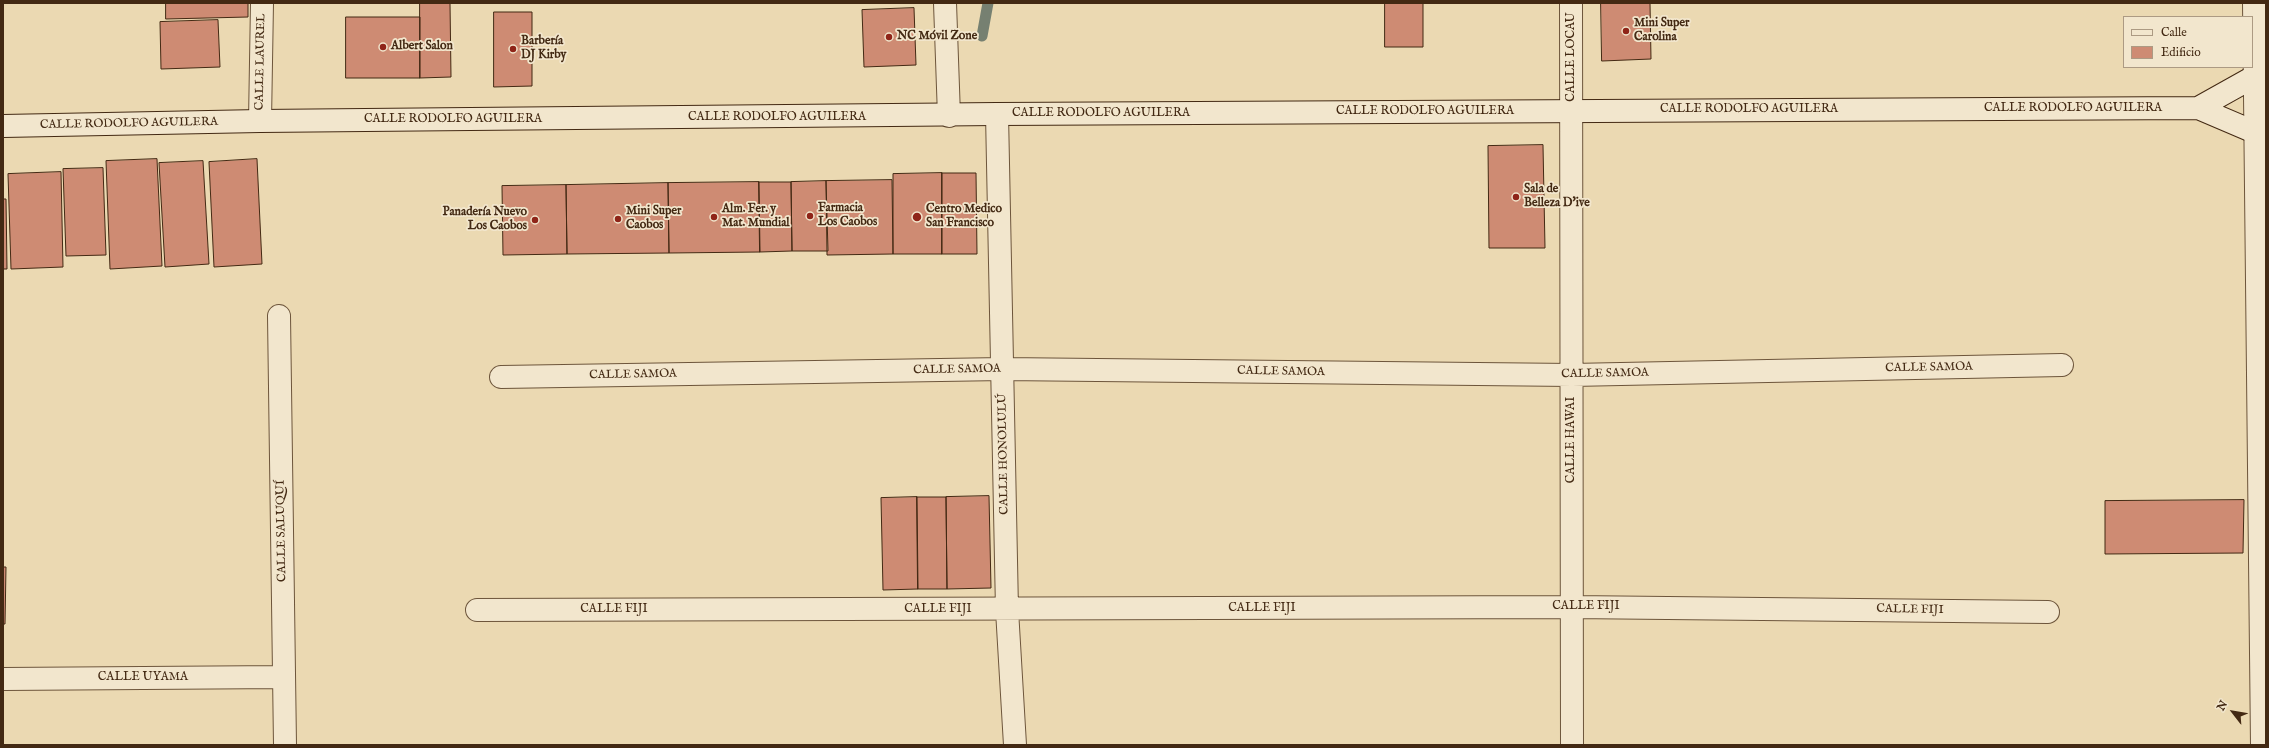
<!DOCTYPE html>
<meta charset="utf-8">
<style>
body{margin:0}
#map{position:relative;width:2269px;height:748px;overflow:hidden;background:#ebd9b2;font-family:"IM FELL English",serif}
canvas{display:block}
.frame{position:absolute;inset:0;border:4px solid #432913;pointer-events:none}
.legend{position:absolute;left:2123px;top:16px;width:130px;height:52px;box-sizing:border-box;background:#f2e6cd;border:1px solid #ac9a83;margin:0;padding:5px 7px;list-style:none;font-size:12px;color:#432913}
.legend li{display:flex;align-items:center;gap:8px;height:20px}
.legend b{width:20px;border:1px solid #ac9a83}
.north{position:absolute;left:2213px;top:692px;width:40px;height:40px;-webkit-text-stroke:3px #f2e6cd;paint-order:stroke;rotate:301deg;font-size:11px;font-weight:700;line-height:16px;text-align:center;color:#432913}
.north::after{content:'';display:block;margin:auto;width:14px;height:18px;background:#432913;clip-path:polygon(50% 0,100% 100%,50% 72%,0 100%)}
</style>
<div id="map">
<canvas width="2269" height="748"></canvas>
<div class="frame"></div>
<ul class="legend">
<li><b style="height:5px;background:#f2e6cd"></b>Calle</li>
<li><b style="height:11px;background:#ce8b73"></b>Edificio</li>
</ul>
<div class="north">N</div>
</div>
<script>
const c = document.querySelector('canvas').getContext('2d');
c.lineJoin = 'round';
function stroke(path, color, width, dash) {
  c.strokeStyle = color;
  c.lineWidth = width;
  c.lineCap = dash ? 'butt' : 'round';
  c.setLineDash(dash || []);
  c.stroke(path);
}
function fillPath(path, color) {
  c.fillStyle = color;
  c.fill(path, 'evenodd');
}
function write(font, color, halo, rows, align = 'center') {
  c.font = font + ' "IM FELL English",serif';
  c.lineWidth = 3.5;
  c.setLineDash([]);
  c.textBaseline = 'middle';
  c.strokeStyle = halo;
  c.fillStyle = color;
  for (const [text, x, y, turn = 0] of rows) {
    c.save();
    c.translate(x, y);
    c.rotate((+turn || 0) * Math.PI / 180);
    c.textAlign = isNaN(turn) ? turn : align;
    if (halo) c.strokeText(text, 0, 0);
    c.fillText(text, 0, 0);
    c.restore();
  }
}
const stream = new Path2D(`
 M 982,36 L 988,3`);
const building = new Path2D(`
 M 166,3 L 248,3 L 248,17 L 166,19 Z
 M 420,3 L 450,3 L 451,77 L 420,78 Z
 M 1385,3 L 1423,3 L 1423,47 L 1385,47 Z
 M 1601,3 L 1650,3 L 1651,59 L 1602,61 Z
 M 914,8 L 916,65 L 864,67 L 862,10 Z
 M 494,12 L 532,12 L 532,86 L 494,87 Z
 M 346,17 L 420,17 L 420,78 L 346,78 Z
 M 218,20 L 220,67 L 161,69 L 160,22 Z
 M 1543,145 L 1545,248 L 1489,248 L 1488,146 Z
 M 157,159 L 162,266 L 110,269 L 106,161 Z
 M 257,159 L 262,264 L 214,267 L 209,162 Z
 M 203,161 L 209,264 L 165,267 L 159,163 Z
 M 103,168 L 106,255 L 66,256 L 63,169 Z
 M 61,172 L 63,267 L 11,269 L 8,174 Z
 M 942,173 L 942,254 L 893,254 L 893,174 Z
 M 942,173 L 976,173 L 977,254 L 942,254 Z
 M 892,180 L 893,254 L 827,255 L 826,181 Z
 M 826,181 L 828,251 L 792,251 L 791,182 Z
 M 759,182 L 760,252 L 669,253 L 668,183 Z
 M 759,182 L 791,182 L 792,251 L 760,252 Z
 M 668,183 L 669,253 L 567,254 L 566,185 Z
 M 566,185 L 567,254 L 503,255 L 502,186 Z
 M 3,199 L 6,199 L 7,269 L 3,269 Z
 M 989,496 L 991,588 L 947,589 L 946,497 Z
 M 917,497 L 918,589 L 883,590 L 881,498 Z
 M 917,497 L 946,497 L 947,589 L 918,589 Z
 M 2244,500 L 2243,553 L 2105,554 L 2105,501 Z
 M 3,567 L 6,567 L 5,624 L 3,624 Z`);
const street = new Path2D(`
 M 945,3 L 949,116
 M 1571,3 L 1572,745
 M 2254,3 L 2262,745
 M 997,114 L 1007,610 L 1015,745
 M 260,121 L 262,3
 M 279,316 L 285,745
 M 501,377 L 1003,369 L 1572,375 L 2062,365
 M 477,610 L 1572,607 L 2048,612
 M 3,679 L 283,677`);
const secondary = new Path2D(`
 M 2198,108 L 2266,70
 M 3,126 L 260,121 L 997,114 L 2198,108 L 2266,137`);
const markers = [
 [1626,31,4,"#8f2418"],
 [889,37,4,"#8f2418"],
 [383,47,4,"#8f2418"],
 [513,49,4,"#8f2418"],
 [1516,197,4,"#8f2418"],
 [810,216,4,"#8f2418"],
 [714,217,4,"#8f2418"],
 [917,217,5,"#8f2418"],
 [618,219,4,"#8f2418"],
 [535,220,4,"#8f2418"]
];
const poiNames = [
 ["Mini Super",1634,24],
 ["Carolina",1634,38],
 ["NC Móvil Zone",897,37],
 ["Barbería",521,42],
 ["DJ Kirby",521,56],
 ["Albert Salon",391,47],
 ["Sala de",1524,190],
 ["Belleza D'ive",1524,204],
 ["Farmacia",818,209],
 ["Los Caobos",818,223],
 ["Alm. Fer. y",722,210],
 ["Mat. Mundial",722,224],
 ["Centro Medico",926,210],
 ["San Francisco",926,224],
 ["Mini Super",626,212],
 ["Caobos",626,226],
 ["Panadería Nuevo",527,213,"right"],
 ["Los Caobos",527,227,"right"]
];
const streetNames = [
 ["CALLE LOCAU",1572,57,-90],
 ["CALLE LAUREL",261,62,-89],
 ["CALLE RODOLFO AGUILERA",2073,109],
 ["CALLE RODOLFO AGUILERA",1749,110],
 ["CALLE RODOLFO AGUILERA",1425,112],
 ["CALLE RODOLFO AGUILERA",1101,114],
 ["CALLE RODOLFO AGUILERA",777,118],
 ["CALLE RODOLFO AGUILERA",453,120],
 ["CALLE RODOLFO AGUILERA",129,124,-1],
 ["CALLE SAMOA",1929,368,-1],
 ["CALLE SAMOA",957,370,-1],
 ["CALLE SAMOA",1281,372,1],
 ["CALLE SAMOA",1605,374,-1],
 ["CALLE SAMOA",633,375,-1],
 ["CALLE HAWAI",1572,440,-90],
 ["CALLE HONOLULÚ",1004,454,-91],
 ["CALLE SALUQUÍ",282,531,-91],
 ["CALLE FIJI",1586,607],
 ["CALLE FIJI",1262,609],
 ["CALLE FIJI",614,610],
 ["CALLE FIJI",938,610],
 ["CALLE FIJI",1910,610,1],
 ["CALLE UYAMA",143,678]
];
stroke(stream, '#768071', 11);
fillPath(building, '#ce8b73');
stroke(building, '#432913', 1);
stroke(street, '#6d553b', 24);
stroke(secondary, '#432913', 24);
stroke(street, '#f2e6cd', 22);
stroke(secondary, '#f2e6cd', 22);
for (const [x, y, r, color] of markers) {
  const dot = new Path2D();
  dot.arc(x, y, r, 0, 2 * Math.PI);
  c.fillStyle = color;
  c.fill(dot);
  stroke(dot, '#f2e6cd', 1.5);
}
write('bold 12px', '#432913', '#f2e6cd', poiNames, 'left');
write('12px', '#432913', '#f2e6cd', streetNames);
</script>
